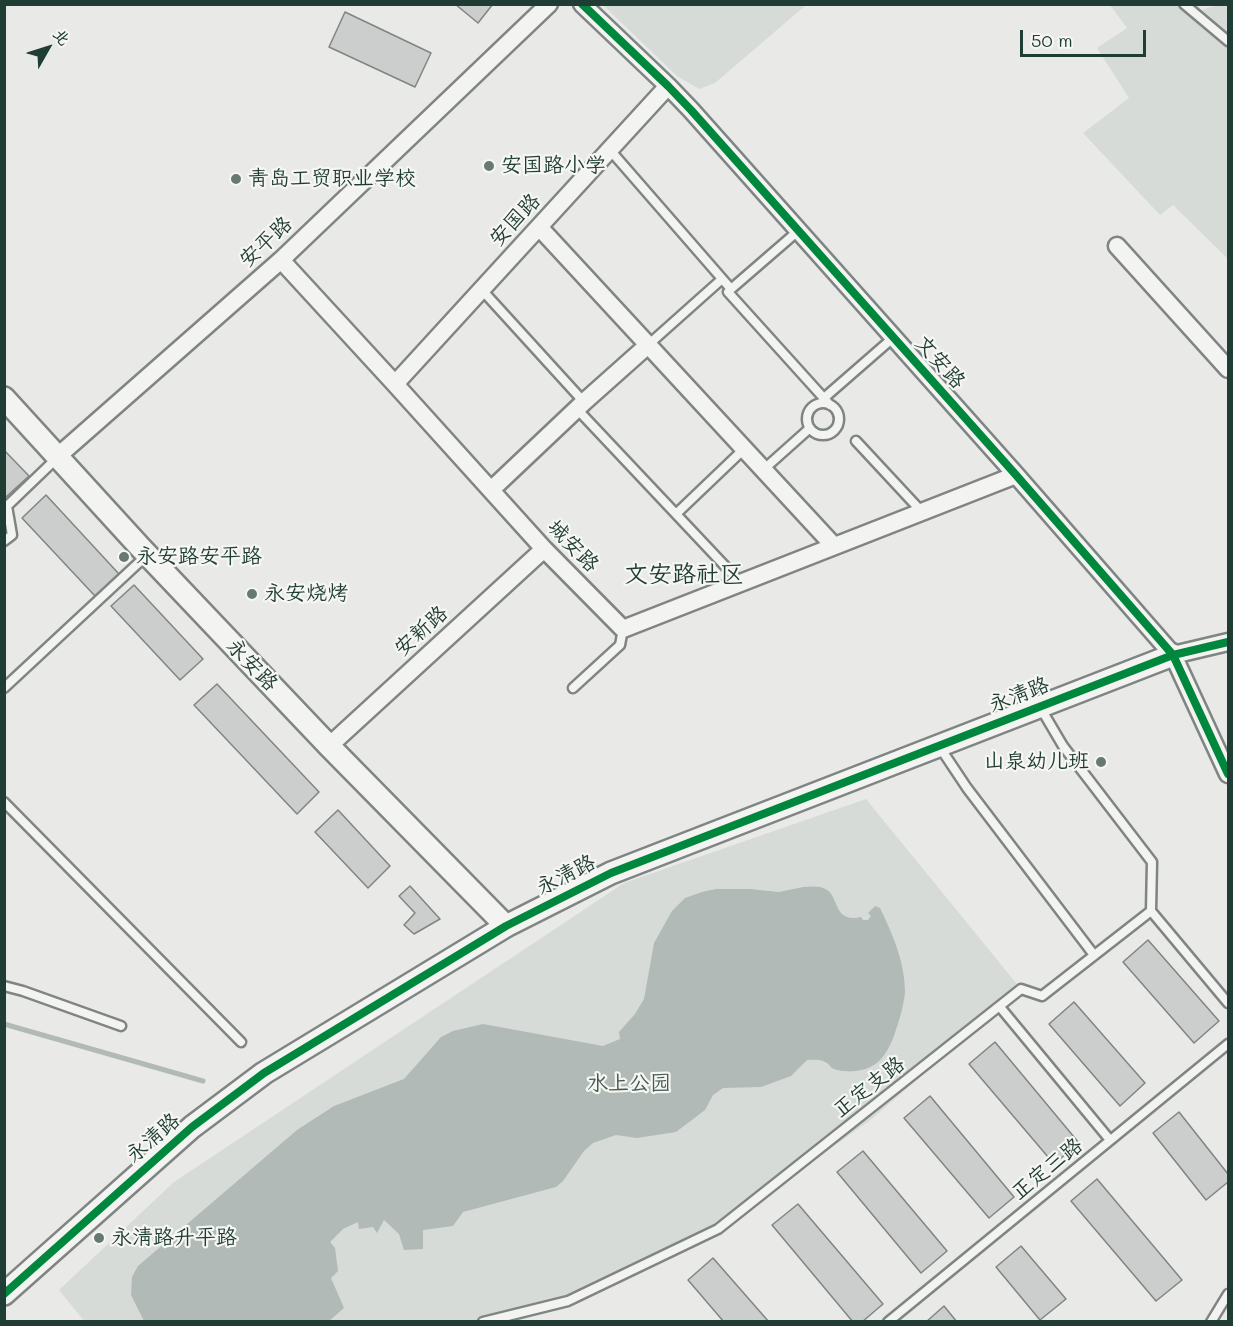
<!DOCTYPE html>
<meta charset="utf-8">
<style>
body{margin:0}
#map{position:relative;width:1233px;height:1326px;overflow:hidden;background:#e9eae8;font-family:Mali,"LXGW WenKai TC",sans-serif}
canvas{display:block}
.frame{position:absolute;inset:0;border:6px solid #1f3d34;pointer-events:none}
.north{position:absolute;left:18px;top:18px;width:60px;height:60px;-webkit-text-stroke:4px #f6f6f2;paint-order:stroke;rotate:51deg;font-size:16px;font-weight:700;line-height:24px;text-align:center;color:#1f3d34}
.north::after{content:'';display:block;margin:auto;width:21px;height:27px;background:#1f3d34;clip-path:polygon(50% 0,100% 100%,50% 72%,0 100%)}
.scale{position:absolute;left:1020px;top:30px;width:126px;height:27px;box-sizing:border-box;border:3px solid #1f3d34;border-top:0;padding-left:8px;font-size:18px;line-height:21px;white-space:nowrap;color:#1f3d34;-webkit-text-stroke:4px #f6f6f2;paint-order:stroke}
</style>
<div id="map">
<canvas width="1233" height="1326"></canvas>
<div class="frame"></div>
<div class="north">北</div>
<div class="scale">50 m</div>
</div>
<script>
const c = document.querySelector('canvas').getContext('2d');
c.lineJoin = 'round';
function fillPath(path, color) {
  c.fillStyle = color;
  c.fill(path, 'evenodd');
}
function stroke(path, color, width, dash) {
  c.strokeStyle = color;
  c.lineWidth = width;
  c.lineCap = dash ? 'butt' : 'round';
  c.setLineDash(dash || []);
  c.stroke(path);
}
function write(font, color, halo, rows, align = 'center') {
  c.font = font + ' Mali,"LXGW WenKai TC",sans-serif';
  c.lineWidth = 4.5;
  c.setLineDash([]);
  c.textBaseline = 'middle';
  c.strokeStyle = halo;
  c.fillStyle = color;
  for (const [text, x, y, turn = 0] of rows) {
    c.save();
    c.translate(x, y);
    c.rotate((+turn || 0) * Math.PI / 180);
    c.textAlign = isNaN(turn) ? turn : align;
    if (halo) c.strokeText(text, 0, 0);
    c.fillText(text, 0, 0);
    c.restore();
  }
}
const green = new Path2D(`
 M 603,5 L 806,5 L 715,83 L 699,89 L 677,76 Z
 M 1110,5 L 1198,5 L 1201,10 L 1218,5 L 1228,5 L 1228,259 L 1173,205 L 1160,215 L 1083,133 L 1129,98 L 1097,48 L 1127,28 Z
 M 866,799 L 1021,989 L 873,1118 L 712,1234 L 568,1301 L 483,1322 L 85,1322 L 59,1290 L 174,1182 L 624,883 Z`);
const water = new Path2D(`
 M 803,887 C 811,887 820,885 827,890 C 839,897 833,923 861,917 L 863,920 L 868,920 L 871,916 L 868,913 L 875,906 L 880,908 C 892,933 905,962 905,992 C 904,1006 897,1028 892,1041 C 884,1058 876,1069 855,1071 C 849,1072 837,1071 832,1068 C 828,1065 830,1064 825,1062 C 820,1059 813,1060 807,1060 L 791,1076 L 761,1087 L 723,1088 L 713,1095 L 705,1110 L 676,1132 L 637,1138 L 616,1135 L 593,1143 L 584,1151 L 563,1181 L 556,1187 L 463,1212 L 453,1226 L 423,1230 L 423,1249 L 404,1250 L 399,1234 L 384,1220 L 377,1233 L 373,1227 L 359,1229 L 358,1222 L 343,1229 L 330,1242 L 335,1248 L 338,1271 L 331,1278 L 344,1308 L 329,1321 L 144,1321 L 131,1295 L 132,1277 L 138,1266 L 297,1130 L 334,1106 L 404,1079 L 441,1037 L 453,1031 L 483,1024 L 603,1046 L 620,1039 L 619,1032 L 635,1014 L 644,999 L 654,943 L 672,911 L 685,898 L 702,892 L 716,889 L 749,889 L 779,892 Z`);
const stream = new Path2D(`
 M 4,1024 L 203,1081`);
const building = new Path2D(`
 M 455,4 L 493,4 L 478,23 Z
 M 345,12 L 431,53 L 415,87 L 329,47 Z
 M 4,450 L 29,476 L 6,497 L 4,495 Z
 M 46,495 L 119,574 L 95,596 L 22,518 Z
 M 134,585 L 203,659 L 180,680 L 111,606 Z
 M 217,684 L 319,792 L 297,814 L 194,705 Z
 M 338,810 L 390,866 L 368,888 L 315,832 Z
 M 410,886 L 440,919 L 414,934 L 404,925 L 415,913 L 399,896 Z
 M 1148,940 L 1219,1021 L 1194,1043 L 1123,962 Z
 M 1074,1002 L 1145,1083 L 1120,1106 L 1049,1024 Z
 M 995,1042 L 1079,1143 L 1054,1164 L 969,1064 Z
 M 930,1096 L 1014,1197 L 989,1218 L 904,1118 Z
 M 1179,1112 L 1228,1174 L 1228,1182 L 1206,1200 L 1153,1133 Z
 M 863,1151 L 947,1251 L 921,1273 L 837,1172 Z
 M 1097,1179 L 1182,1280 L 1156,1301 L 1071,1201 Z
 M 798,1204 L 883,1304 L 862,1322 L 853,1322 L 772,1225 Z
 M 1021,1246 L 1066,1299 L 1040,1320 L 996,1267 Z
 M 713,1258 L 769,1322 L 724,1322 L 688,1280 Z
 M 944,1306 L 957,1322 L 926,1322 Z`);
const service = new Path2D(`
 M 1184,4 L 1228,41
 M 610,150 L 731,289 L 728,292 L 830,405
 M 731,289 L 798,231
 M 482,290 L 584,402
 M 648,345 L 722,279
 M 824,398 L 894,337
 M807 419a16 16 0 1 1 32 0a16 16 0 1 1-32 0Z
 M 577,409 L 741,583
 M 856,441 L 922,512
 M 763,470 L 810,428
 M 676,514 L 744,449
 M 4,541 L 12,535 L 7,506 L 58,457
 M 4,688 L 147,555
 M 573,688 L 620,645 L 623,629
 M 1040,707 L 1063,746 L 1152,862 L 1151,911
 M 939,746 L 967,788 L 1094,955
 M 4,802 L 241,1042
 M 4,986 L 23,991 L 121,1026
 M 1000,1007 L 1110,1140
 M 483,1322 L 568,1301 L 718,1229 L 1021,989 L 1042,996 L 1151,911 L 1228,1003
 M 888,1322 L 1228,1044
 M 1211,1322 L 1228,1294`);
const minor = new Path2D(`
 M 582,4 L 668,86 L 691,110 L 1016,475 L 1173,655 L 1228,774
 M 539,227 L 834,546
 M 1117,246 L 1228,369
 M 281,260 L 395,384 L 544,549 L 623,629 L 1016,475
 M 395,384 L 668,86
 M 58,456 L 281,260 L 549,4
 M 491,490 L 584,402 L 648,345
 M 1173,655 L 1228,642
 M 329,746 L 544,549`);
const tertiary = new Path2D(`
 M 4,398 L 140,547 L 329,746 L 506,926
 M 4,1294 L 192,1127 L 264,1073 L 506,926 L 611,873 L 1173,655`);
const cycleway = new Path2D(`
 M 582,4 L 668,86 L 691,110 L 1016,475 L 1173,655 L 1228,774
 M 4,1294 L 192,1127 L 264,1073 L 506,926 L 611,873 L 1173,655 L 1228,642`);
const markers = [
 [489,166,6,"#667a73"],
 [236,179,6,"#667a73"],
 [124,557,6,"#667a73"],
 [252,594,6,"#667a73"],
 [1101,762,6,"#667a73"],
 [99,1238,6,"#667a73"]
];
const poiNames = [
 ["安国路小学",501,166],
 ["青岛工贸职业学校",248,179],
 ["永安路安平路",136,557],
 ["永安烧烤",264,594],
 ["山泉幼儿班",1089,762,"right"],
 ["永清路升平路",111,1238]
];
const streetNames = [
 ["安国路",515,220,-47],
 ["安平路",266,242,-43],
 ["文安路",940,362,48],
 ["城安路",573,546,46],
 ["安新路",421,631,-42],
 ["永安路",252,665,46],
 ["永清路",1019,695,-21],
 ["永清路",566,875,-27],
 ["正定支路",869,1087,-38],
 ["永清路",153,1138,-41],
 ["正定三路",1047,1169,-39]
];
const parkNames = [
 ["水上公园",629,1084]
];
const quarterNames = [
 ["文安路社区",684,575]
];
fillPath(green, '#d6dbd7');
fillPath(water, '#b1bab6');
stroke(stream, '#b1bab6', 5);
fillPath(building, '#cbcecc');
stroke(building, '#7f8583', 1.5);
stroke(service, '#7f8583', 13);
stroke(minor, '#7f8583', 21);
stroke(tertiary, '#7f8583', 26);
stroke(service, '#f3f3f1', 8);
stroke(minor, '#f3f3f1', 16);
stroke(tertiary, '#f3f3f1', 21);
stroke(cycleway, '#00873e', 8);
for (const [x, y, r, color] of markers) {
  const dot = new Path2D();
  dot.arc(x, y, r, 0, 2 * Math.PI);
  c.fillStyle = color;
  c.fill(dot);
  stroke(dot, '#f6f6f2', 2);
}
write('21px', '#1f3d34', '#f6f6f2', poiNames, 'left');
write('21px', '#1f3d34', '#f6f6f2', streetNames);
write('21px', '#415a52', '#f6f6f2', parkNames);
write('24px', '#1f3d34', '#f6f6f2', quarterNames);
</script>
